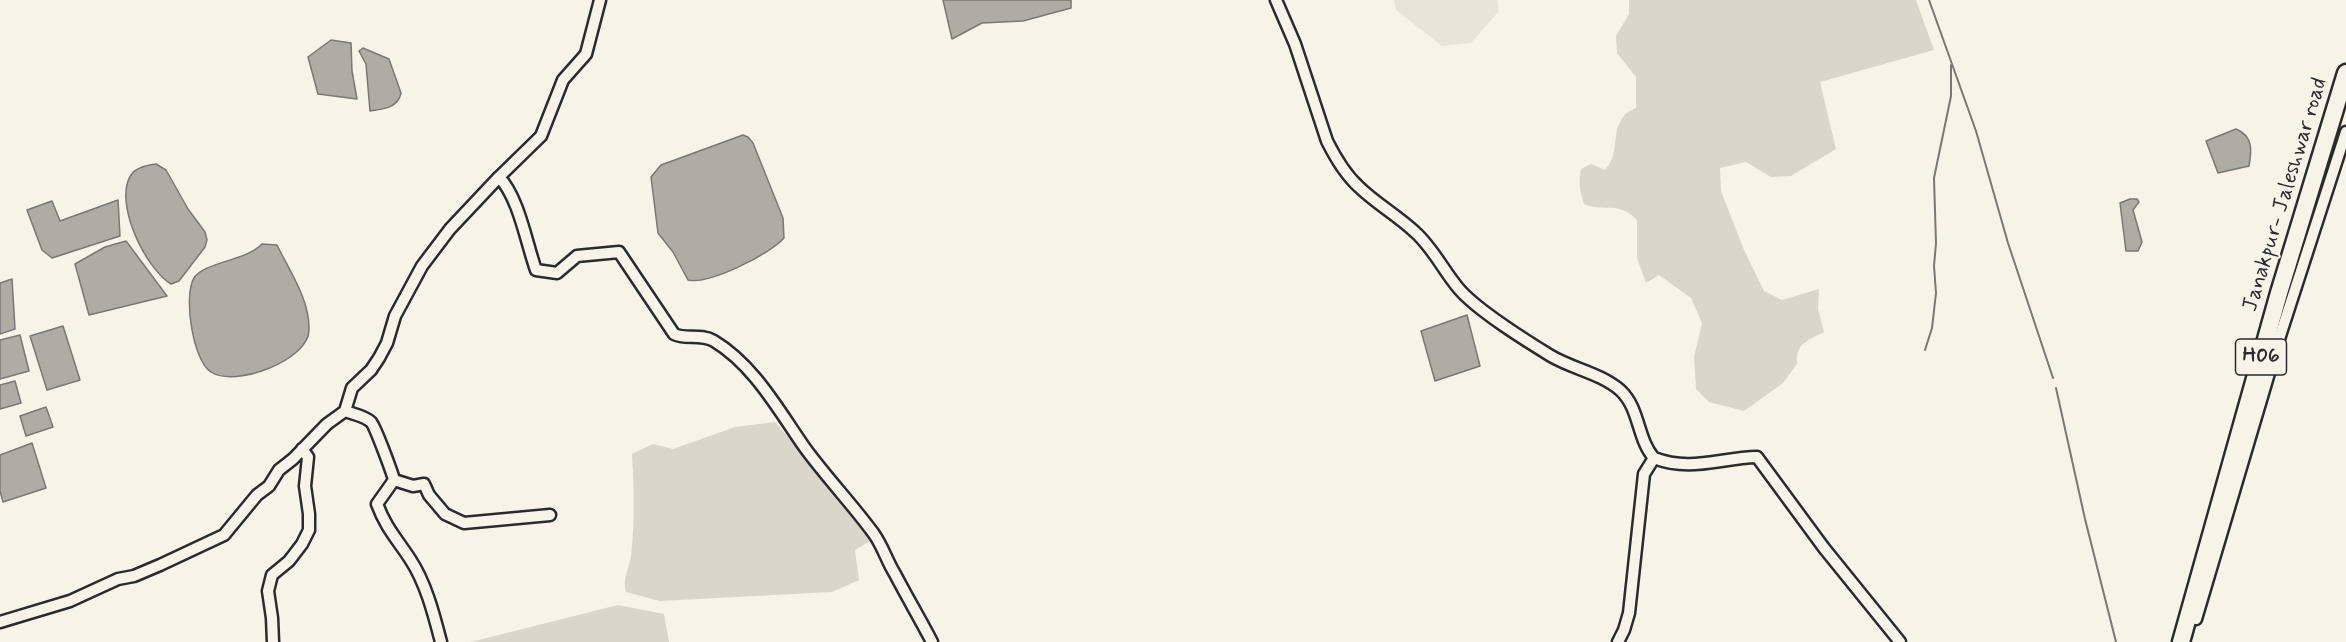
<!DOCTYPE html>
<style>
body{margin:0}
canvas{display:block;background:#f7f3e8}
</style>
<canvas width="2346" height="642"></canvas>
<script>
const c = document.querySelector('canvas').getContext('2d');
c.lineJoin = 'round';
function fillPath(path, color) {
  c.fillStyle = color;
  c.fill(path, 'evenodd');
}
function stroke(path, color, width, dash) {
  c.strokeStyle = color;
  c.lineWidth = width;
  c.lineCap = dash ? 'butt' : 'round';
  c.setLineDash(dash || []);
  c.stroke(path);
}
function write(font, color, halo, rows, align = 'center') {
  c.font = font + ' Mynerve,sans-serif';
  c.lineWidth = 4.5;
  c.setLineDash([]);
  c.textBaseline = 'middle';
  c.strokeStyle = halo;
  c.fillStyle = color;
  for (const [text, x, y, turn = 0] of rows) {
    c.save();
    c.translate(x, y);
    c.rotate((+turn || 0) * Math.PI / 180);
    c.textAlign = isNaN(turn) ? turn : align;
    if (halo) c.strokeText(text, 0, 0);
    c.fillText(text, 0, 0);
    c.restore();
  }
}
const built = new Path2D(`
 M 1394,0 L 1497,0 L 1499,11 L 1471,43 L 1442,46 L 1396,10 Z`);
const green = new Path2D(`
 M 1629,0 L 1916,0 L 1934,50 L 1820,82 L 1836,149 L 1791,176 L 1771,177 L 1746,162 L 1720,168 L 1721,191 L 1744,250 L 1764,291 L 1782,300 L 1819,289 L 1818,309 L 1824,332 C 1808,340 1795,344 1797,364 L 1783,383 L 1744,411 L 1709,402 L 1696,389 L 1694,357 L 1702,323 L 1691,298 L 1659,275 L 1646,283 L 1637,258 L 1637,220 C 1618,200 1603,213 1584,204 C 1580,191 1578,182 1581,169 L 1591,164 L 1605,170 C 1621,152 1610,132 1624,116 C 1626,112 1633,110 1636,108 L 1636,77 L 1617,53 L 1616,36 L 1629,14 Z
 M 775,422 L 850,508 L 872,540 L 855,550 L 859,580 L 832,592 L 660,601 L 626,592 C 622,580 629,569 631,556 C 635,523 634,487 632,454 L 653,444 L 673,449 L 735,427 Z
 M 618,605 L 664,614 L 669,642 L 471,642 Z`);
const water = new Path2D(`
 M 943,0 L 1071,0 L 1071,8 L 1023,21 L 982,23 L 952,39 Z
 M 331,40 L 351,43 L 352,71 L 357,99 L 318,94 L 308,57 Z
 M 363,48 L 389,59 L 401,93 C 398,108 383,109 370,111 L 366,64 L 359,51 Z
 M 2236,129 C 2253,136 2252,150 2249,166 L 2218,173 L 2206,141 Z
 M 743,135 L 748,137 L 753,143 L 783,218 L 784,238 C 770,254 709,285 688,280 L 673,252 L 658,233 L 651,177 L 661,165 Z
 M 156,164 L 166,170 L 188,209 L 205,232 L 207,240 L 205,247 L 179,281 L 171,284 C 146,269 113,203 131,175 C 135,168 148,165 156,164 Z
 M 2130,199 L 2137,199 L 2139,202 L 2133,210 L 2142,242 L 2138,251 L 2126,251 L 2120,203 Z
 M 118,200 L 120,236 L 52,258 L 42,250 L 27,210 L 52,201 L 60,221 Z
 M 126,241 L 167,296 L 89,315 L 75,264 L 105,247 Z
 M 262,244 L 277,245 C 289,270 310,300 309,330 C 309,360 235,388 211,372 C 193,361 183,296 194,278 C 204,262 246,261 262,244 Z
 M 12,279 L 15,329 L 0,334 L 0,283 Z
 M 1467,315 L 1480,366 L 1435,381 L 1421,331 Z
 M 63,326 L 80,380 L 47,390 L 30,336 Z
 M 20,335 L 29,371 L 0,379 L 0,340 Z
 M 15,381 L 21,403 L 0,409 L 0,385 Z
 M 46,407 L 53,427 L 26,436 L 20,416 Z
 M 32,443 L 46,488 L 3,502 L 0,491 L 0,455 Z`);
const stream = new Path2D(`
 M 1929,0 L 1976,131 L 2008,243 L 2053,378
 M 1925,350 L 1932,328 L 1936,293 L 1934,266 L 1936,243 L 1934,178 L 1951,96 L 1951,65
 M 2056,388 L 2085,519 L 2116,642`);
const minor = new Path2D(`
 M 600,0 L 586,54 L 563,80 L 541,136 L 499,177 C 519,198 526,242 536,270 L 557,273 L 577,256 L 619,252 L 674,334 C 685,340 700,333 714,341 C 754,365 779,411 805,448 C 827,478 852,504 874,534 C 883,547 887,561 895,574 C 907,597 920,619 932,642
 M 1276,0 L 1295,44 L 1327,141 C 1335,157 1345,174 1358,186 C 1375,203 1397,215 1415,232 C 1433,248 1443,270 1459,289 C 1478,311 1525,340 1551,356 C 1573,369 1600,373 1620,390 C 1640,408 1637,439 1654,458 C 1690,472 1720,458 1757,457 L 1824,548 L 1900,642
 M 345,411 C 353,414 365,416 371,422 C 375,426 392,472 394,480 L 377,504 C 386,528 397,539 410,559 C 426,583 434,615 441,642
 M 394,480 L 413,486 L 424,484 L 429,495 L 445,514 L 464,523 L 550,515
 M 2196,619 L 2280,336 L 2346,132
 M 0,622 L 70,601 L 118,579 L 134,576 L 160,565 L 224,535 L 257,495 L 269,486 L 279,470 L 293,459 L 327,424 L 345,411 L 352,388 L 371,370 L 379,358 L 387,343 L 395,316 L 422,266 L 450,229 L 499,177
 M 273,642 L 272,618 L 268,591 L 272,575 L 289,561 L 302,544 L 309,530 L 309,514 L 305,486 L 308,457 L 302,449
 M 1618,642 L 1624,630 L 1629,613 L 1644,474 L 1654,458`);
const highway = new Path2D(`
 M 2181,642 L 2279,293 L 2346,73`);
const shields = [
 [2261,357,51]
];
const shieldNames = [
 ["H06",2261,357]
];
const streetNames = [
 ["Janakpur- Jaleshwar road",2286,195,-73]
];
fillPath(built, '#e8e4da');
fillPath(green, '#dad6cc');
fillPath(water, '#afaca4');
stroke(water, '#7a7874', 1.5);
stroke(stream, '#7a7874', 2);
stroke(minor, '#2b2b2b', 15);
stroke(highway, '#2b2b2b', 21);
stroke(minor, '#f7f3e8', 10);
stroke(highway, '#f7f3e8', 16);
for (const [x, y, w] of shields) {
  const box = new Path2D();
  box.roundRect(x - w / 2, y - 18, w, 36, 4.5);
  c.fillStyle = '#f7f3e8';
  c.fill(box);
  stroke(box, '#2b2b2b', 1.5);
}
write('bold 21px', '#2b2b2b', null, shieldNames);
write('22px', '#2b2b2b', '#f7f3e8', streetNames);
</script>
